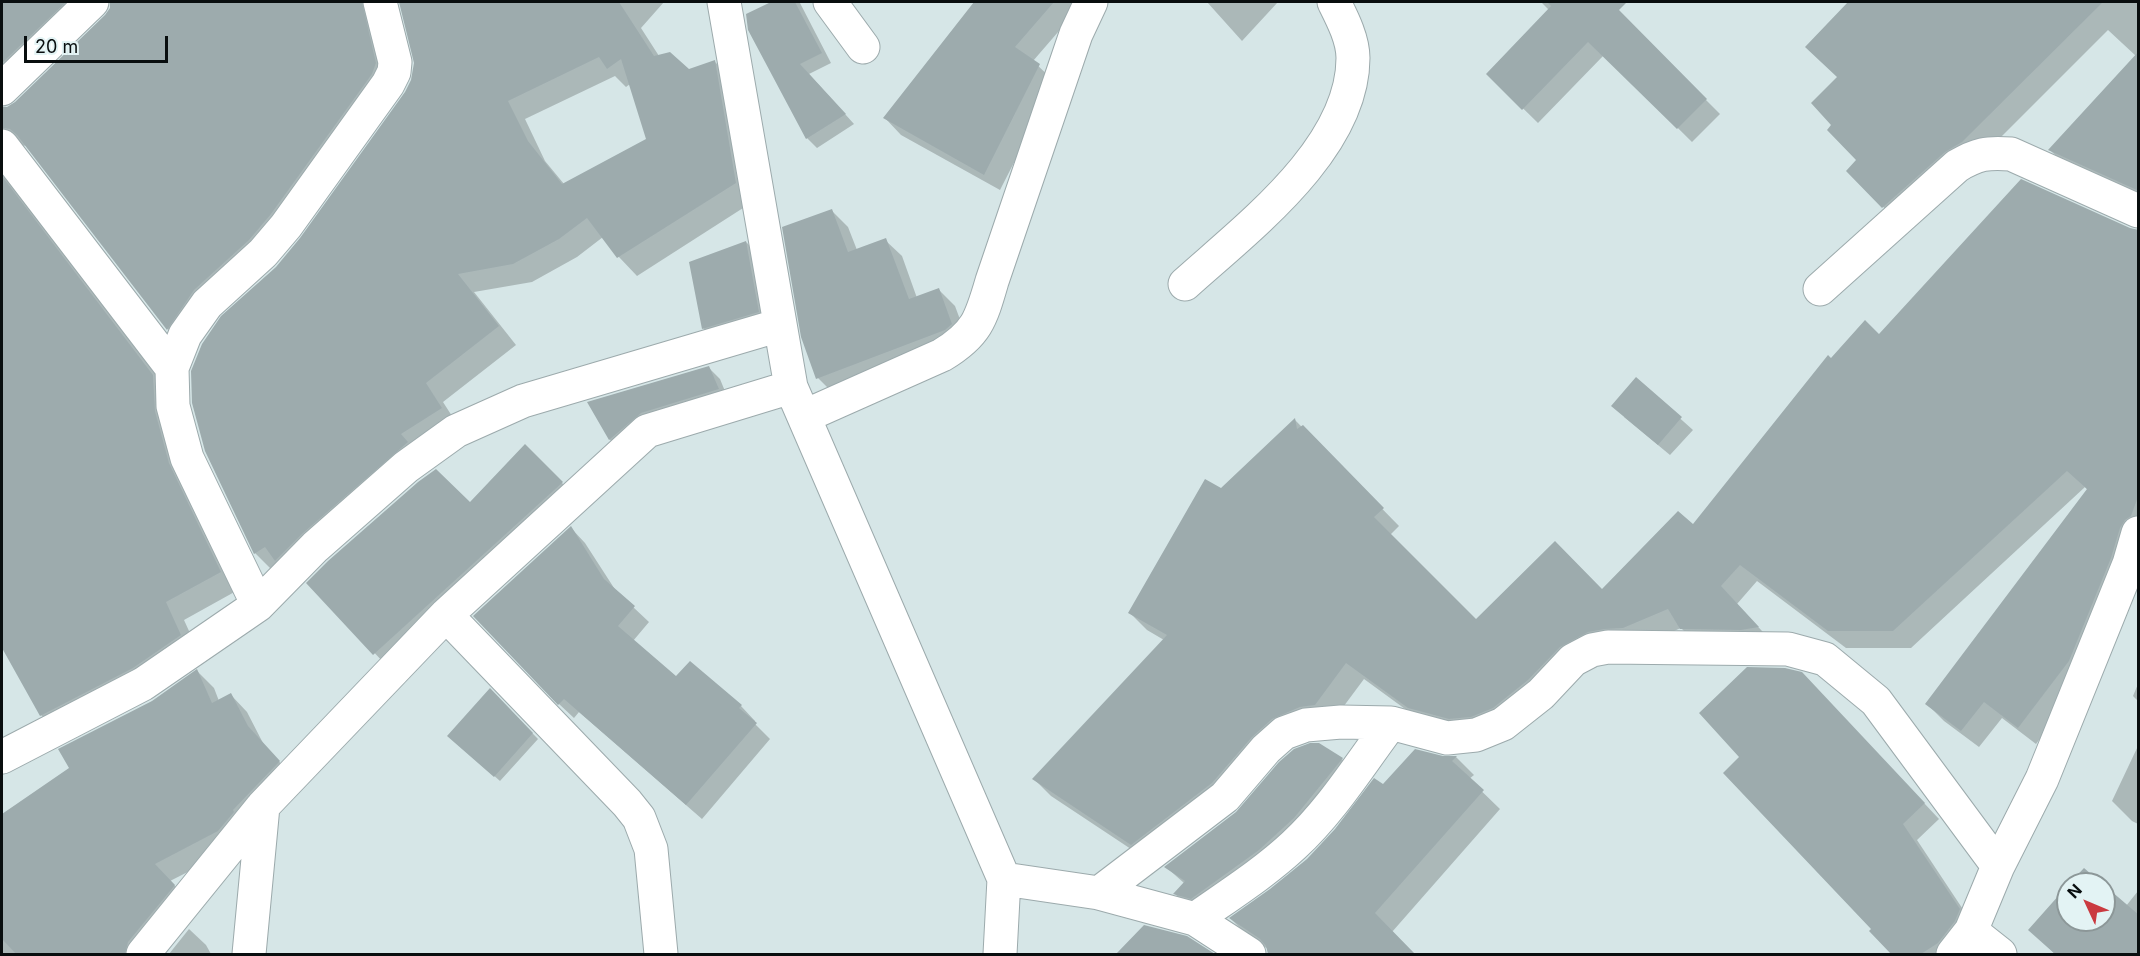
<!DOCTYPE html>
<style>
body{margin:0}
#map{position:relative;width:2140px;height:956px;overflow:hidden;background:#d6e6e7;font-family:Inter,sans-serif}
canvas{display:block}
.frame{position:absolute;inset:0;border:3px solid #090e0f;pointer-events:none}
.north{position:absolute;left:2056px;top:872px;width:60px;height:60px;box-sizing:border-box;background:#e3f3f4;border:2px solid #8c9798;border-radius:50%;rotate:314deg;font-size:16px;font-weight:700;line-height:24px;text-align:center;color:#090e0f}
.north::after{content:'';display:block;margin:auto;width:21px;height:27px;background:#ca3a40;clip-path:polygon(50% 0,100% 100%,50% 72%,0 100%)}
.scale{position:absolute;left:24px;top:36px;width:144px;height:27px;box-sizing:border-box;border:3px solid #090e0f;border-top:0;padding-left:8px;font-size:18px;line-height:21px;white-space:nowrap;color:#090e0f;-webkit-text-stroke:4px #e3f3f4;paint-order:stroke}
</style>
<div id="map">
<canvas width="2140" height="956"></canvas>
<div class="frame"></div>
<div class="north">N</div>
<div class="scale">20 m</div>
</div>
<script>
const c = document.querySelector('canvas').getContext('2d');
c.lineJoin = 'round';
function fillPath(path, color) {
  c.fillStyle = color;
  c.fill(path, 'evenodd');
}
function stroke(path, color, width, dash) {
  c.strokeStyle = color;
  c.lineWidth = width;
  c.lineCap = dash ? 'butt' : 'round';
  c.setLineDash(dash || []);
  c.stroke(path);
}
const shadow = new Path2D(`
 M 2,2 L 106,2 L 2,102 L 2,108 Z
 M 111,2 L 394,2 L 394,82 L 186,347 L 168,329 L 28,146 L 18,145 L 2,164 L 2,109 L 6,109 L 16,104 L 106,16 L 112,7 Z
 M 399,2 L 664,2 L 641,28 L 659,56 L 688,71 L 715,62 L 733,80 L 754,201 L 637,276 L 619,257 L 603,237 L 577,257 L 532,282 L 474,292 L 516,345 L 443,402 L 459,427 L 273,571 L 255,553 L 277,268 L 301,239 L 406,93 L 414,75 L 415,58 L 401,2 ZM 615,76 L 626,87 L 630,84 L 647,140 L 564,184 L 545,161 L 525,119 Z
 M 774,2 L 798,2 L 800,3 L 831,63 L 809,74 L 854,124 L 817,148 L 807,138 L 748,15 Z
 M 976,2 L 1084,2 L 1033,61 L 1055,82 L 1000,190 L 901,135 L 885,118 Z
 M 1207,2 L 1278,2 L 1242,41 Z
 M 1541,2 L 1608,2 L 1720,114 L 1692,142 L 1604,55 L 1538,123 L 1488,74 L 1549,10 Z
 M 1866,2 L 2138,2 L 2138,199 L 2067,167 L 2050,150 L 2136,56 L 2108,30 L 1979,159 L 1900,224 L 1848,171 L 1858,160 L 1833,125 L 1839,78 L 1850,20 Z
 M 2,169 L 5,177 L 171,394 L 238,590 L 184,620 L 199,653 L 59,733 L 41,715 L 2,645 Z
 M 832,211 L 848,227 L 857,250 L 885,240 L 902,256 L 917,298 L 939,290 L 955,306 L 968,341 L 834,394 L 818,378 Z
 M 2130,230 L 2138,231 L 2138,542 L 2086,678 L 2036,744 L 2002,718 L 1979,747 L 1944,721 L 1927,704 L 2088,490 L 2085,487 L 1911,648 L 1846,648 L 1757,581 L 1737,604 L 1774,644 L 1699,646 L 1681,628 L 1641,645 L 1623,645 L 1511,724 L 1427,725 L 1364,679 L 1332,722 L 1269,754 L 1149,861 L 1051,796 L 1034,779 L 1164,640 L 1147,630 L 1130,613 L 1221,490 L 1295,420 L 1399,526 L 1390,535 L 1476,621 L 1603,591 L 1693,526 L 1832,360 L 1879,336 Z
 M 746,242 L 766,262 L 778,332 L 723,348 L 703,328 Z
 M 708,367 L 720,379 L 729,401 L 622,451 L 610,440 L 589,403 Z
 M 1636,379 L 1693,430 L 1670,455 L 1624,417 Z
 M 525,446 L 573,494 L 386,665 L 308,583 L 470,504 Z
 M 571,528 L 585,543 L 616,591 L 649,622 L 633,641 L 676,679 L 690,663 L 741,706 L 755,721 L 754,723 L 770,739 L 702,819 L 579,712 L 574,718 L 559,704 Z
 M 197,671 L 214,688 L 219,701 L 231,695 L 247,712 L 264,745 L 295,779 L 235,848 L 170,881 L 191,902 L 148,954 L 2,954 L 2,816 L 71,769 L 153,702 Z
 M 2138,684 L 2138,701 L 2133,696 Z
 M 1817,689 L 1939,819 L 1917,840 L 1974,926 L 1956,954 L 1893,954 L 1871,931 L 1873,929 Z
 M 490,690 L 538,739 L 500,781 L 455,741 Z
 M 2138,746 L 2138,824 L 2132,821 L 2112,801 Z
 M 1456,757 L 1474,775 L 1469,779 L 1500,809 L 1392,932 L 1413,954 L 1269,954 L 1268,949 L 1248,936 L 1231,919 L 1271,890 L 1308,860 L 1384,786 L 1442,758 Z
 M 1342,759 L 1353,771 L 1306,830 L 1186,905 L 1175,894 L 1184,883 L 1166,867 Z
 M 2104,887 L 2126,906 L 2138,891 L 2138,954 L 2055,954 L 2030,930 L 2068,888 L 2068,920 L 2104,920 Z
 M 1144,926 L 1187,938 L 1213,954 L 1118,954 Z
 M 189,929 L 206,945 L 211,954 L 169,954 Z`);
const building = new Path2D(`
 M 2,2 L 66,2 L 2,63 Z
 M 110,2 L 362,2 L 376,63 L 372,74 L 271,214 L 249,240 L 194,290 L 167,330 L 17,135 L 10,129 L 2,128 L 2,107 L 7,107 L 15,102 L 105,15 L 110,8 Z
 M 399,2 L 619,2 L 654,56 L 670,52 L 689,69 L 715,60 L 736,183 L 617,258 L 587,218 L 559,239 L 513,264 L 458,274 L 499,326 L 426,383 L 442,408 L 401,434 L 408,442 L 303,533 L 275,561 L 265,547 L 254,554 L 205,451 L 192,403 L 191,371 L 202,344 L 221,316 L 276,267 L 300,238 L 405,92 L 411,80 L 414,63 ZM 599,57 L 607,69 L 621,59 L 646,139 L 562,184 L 528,141 L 508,101 Z
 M 771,2 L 795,2 L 822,53 L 800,64 L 846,114 L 806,139 L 748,30 L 746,14 Z
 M 974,2 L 1054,2 L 1015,47 L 1040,64 L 984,175 L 883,118 Z
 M 1547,2 L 1627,2 L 1619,10 L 1707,99 L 1677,129 L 1588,42 L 1522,110 L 1486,74 L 1551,6 Z
 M 1848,2 L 2103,2 L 1962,142 L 1945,152 L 1882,208 L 1846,171 L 1856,160 L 1827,130 L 1831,125 L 1811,103 L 1837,77 L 1805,47 Z
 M 2139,51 L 2139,191 L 2048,150 Z
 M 2,176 L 153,375 L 155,411 L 169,463 L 221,572 L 166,602 L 181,635 L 133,668 L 40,716 L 2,648 Z
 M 2021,179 L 2130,228 L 2139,230 L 2139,494 L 2131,516 L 2125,520 L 2120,528 L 2111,558 L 2069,661 L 2018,728 L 1984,702 L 1961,731 L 1925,704 L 2087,489 L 2067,471 L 1893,631 L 1828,631 L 1740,565 L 1721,586 L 1759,627 L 1741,630 L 1680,629 L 1668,609 L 1623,628 L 1605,629 L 1588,632 L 1560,647 L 1528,680 L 1493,708 L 1471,717 L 1449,719 L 1408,708 L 1346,663 L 1315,705 L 1300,707 L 1272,719 L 1252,737 L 1212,783 L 1131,845 L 1032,779 L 1167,635 L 1128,613 L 1205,479 L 1221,488 L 1295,418 L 1297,429 L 1303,425 L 1384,508 L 1374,517 L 1476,619 L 1555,541 L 1602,589 L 1678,511 L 1693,524 L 1828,355 L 1831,358 L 1865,320 L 1879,334 Z
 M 832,209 L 848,252 L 886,238 L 909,299 L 939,288 L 952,324 L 945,330 L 816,379 L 801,337 L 782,227 Z
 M 746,241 L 759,312 L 702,329 L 689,262 Z
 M 709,366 L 719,389 L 641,413 L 609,440 L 587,402 Z
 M 1636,377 L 1682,417 L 1658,445 L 1611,406 Z
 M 525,444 L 563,482 L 373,655 L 306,583 L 328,561 L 418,482 L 436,469 L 470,502 Z
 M 571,526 L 604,579 L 635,606 L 618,626 L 676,676 L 690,661 L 742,705 L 739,708 L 757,723 L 686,805 L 564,699 L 558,705 L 473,616 Z
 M 1747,667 L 1785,668 L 1802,672 L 1925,803 L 1903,824 L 1960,909 L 1955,921 L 1938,943 L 1921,954 L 1891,954 L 1869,931 L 1871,929 L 1723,773 L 1739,757 L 1699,713 Z
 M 197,669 L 212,703 L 231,693 L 248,726 L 280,761 L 233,810 L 234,812 L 218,831 L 155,864 L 175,885 L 128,942 L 125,954 L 16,954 L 2,939 L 2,814 L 69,768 L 58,749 L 152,701 Z
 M 490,688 L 533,733 L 494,777 L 447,736 Z
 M 1310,743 L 1319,743 L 1343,758 L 1294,818 L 1259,850 L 1191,899 L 1173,894 L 1185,881 L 1164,867 L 1236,812 L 1279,762 L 1294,749 Z
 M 1415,749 L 1443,756 L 1457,756 L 1452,761 L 1484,790 L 1375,913 L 1415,954 L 1268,954 L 1266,946 L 1260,939 L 1229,918 L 1270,889 L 1307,859 L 1335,829 L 1374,778 L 1383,784 Z
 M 2084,868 L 2098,880 L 2103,884 L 2069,884 Z
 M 2068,885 L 2068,920 L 2104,920 L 2104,885 L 2139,915 L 2139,954 L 2055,954 L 2028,930 Z
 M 1144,925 L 1187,936 L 1215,954 L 1116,954 Z`);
const minor = new Path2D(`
 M 724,2 L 791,387 L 1004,879 L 1000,954
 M 830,2 L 863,47
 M 2,89 L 92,2
 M 2,146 L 172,368
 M 1185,284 C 1247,228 1353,149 1353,58 C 1353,39 1342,18 1334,2
 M 1820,289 L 1957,166 C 1977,154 1987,152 2011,154 L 2138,211
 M 805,416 L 942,355 C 977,334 981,319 992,281 L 1076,34 L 1091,2
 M 258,605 L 187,458 L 173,406 L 172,368 L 185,335 L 207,304 L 263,253 L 286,226 L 388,84 L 394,72 L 395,62 L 380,2
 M 446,615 L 627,803 L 639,818 L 651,849 L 661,954
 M 2,757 L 143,684 L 258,605 L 315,547 L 406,467 L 456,431 L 523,401 L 780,325
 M 1004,879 L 1099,893 L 1195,919 L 1249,954
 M 1099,893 L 1225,797 L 1266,749 L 1284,733 L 1306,725 L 1341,722 L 1391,723 L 1447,738 L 1476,735 L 1503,724 L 1541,694 L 1573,660 L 1592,650 L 1608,647 L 1788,649 L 1825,659 L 1876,701 L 1998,866
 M 1195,919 C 1229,895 1264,873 1294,845 C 1332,810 1360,764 1391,723
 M 1971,931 L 2000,954
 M 143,954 L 263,806 L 446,615 L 647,431 L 791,387
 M 249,954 L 263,806
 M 1953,954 L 1971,931 L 1998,866 L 2042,779 L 2129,564 L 2138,533`);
fillPath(shadow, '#0003');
fillPath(building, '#9dabad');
stroke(minor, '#9caaac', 35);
stroke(minor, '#fff', 33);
</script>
